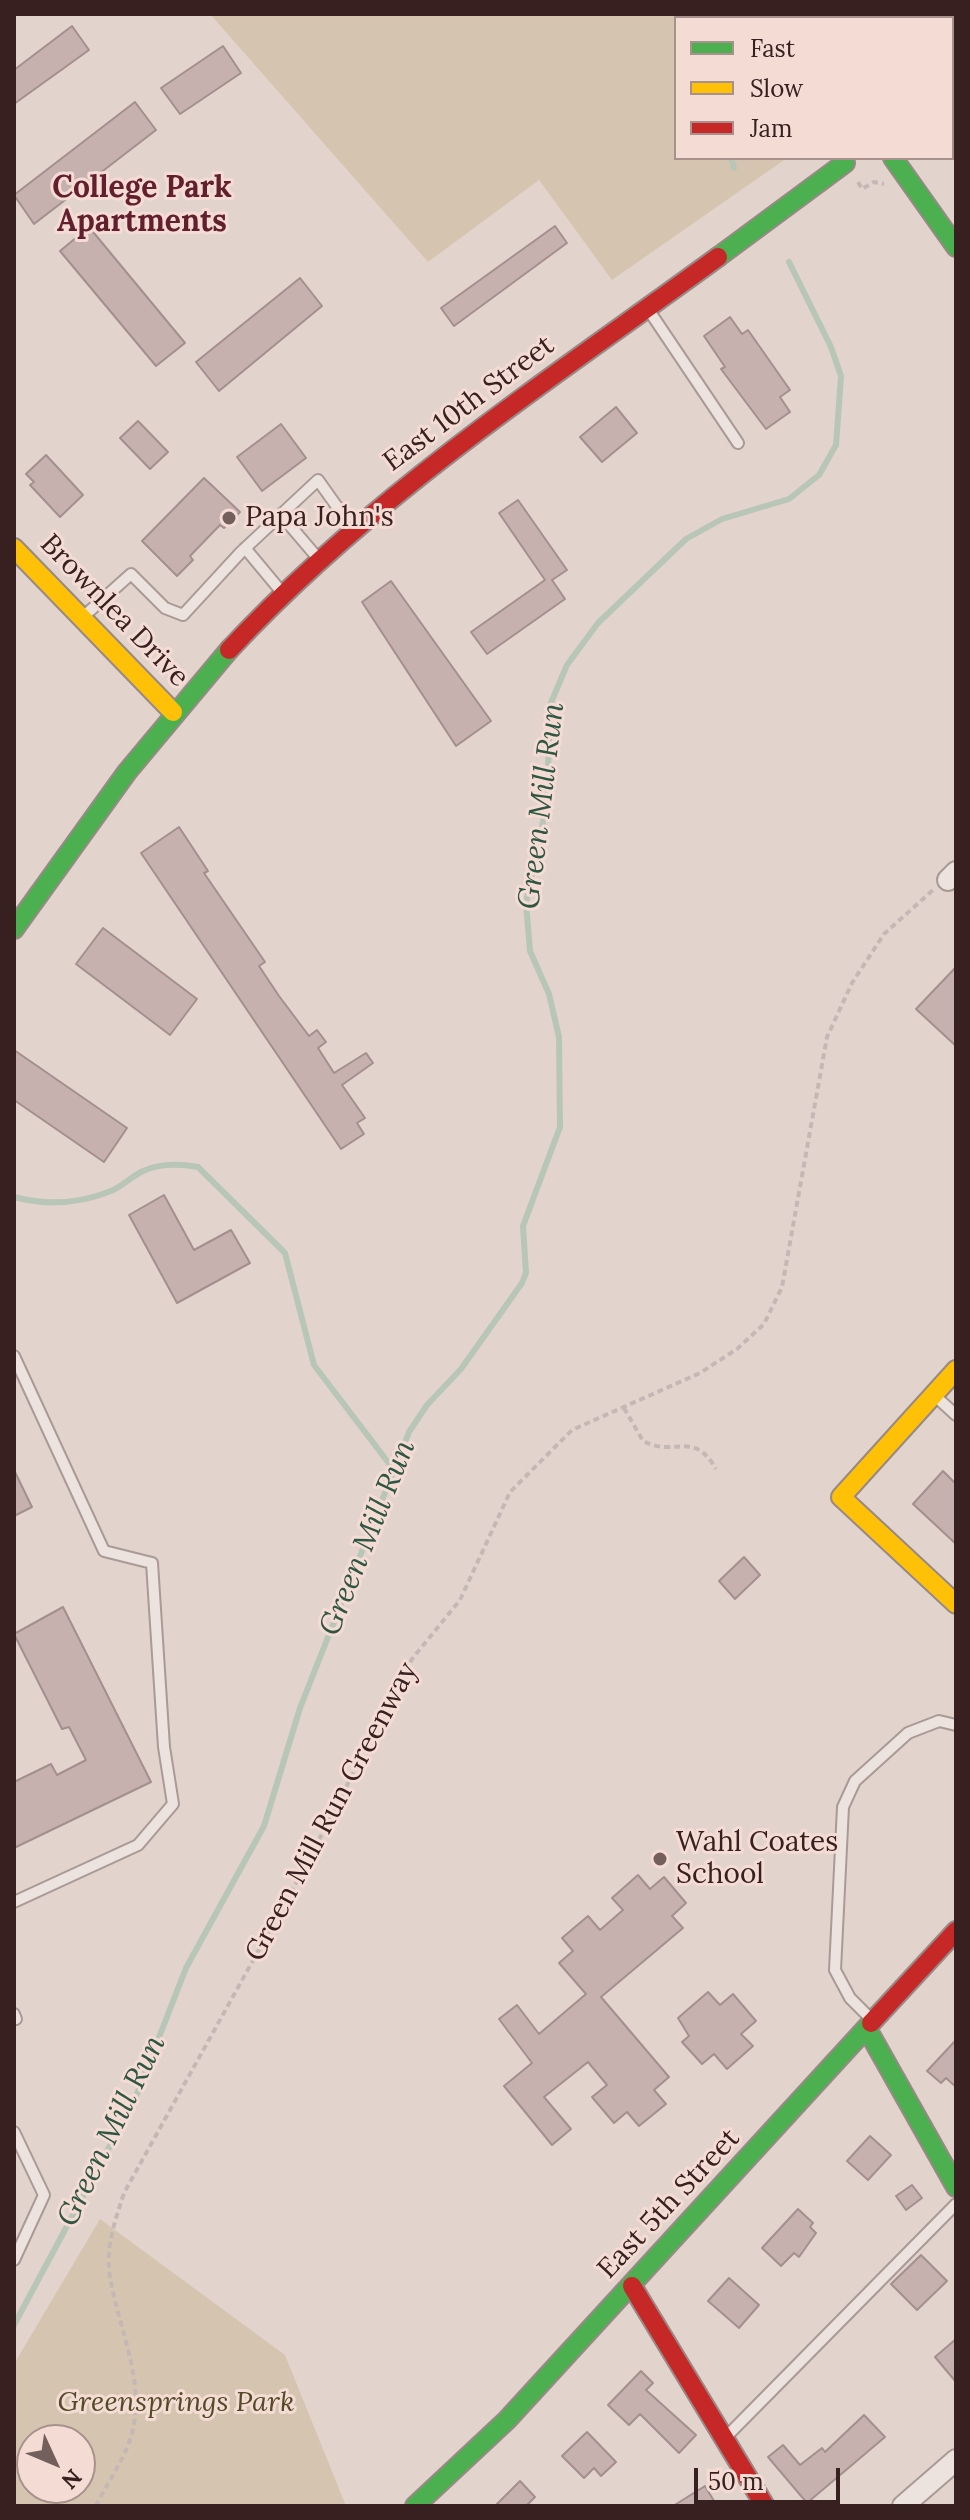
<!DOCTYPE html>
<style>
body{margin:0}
#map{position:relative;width:970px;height:2520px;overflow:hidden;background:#e3d3cd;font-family:Lora,serif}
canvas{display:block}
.frame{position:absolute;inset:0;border:16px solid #37201f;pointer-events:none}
.legend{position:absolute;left:674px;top:16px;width:280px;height:144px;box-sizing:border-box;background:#f4dcd4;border:2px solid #a8918c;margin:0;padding:10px 14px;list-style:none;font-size:24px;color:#37201f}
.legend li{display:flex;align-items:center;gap:16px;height:40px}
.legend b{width:40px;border:2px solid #a8918c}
.north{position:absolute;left:16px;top:2424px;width:80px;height:80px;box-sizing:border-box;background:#f4dcd4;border:2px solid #a8918c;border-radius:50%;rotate:134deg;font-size:22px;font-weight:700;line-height:32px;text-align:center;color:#37201f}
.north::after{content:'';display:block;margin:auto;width:28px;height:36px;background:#735f5c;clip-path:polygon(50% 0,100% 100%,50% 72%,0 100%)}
.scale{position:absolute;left:694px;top:2468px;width:146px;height:36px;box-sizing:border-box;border:4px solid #37201f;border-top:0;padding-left:10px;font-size:24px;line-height:28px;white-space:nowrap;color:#37201f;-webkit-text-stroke:6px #f4dcd4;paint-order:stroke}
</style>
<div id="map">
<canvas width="970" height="2520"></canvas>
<div class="frame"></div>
<ul class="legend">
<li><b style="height:10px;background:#4caf50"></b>Fast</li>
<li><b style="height:10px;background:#ffc107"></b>Slow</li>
<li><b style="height:10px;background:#c62828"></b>Jam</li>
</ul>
<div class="north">N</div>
<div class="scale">50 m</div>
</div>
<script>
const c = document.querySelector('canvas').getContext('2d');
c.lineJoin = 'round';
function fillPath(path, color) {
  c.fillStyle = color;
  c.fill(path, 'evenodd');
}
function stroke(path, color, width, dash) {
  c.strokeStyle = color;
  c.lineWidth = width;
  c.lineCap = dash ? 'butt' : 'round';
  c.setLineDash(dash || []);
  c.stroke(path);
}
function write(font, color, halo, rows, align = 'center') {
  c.font = font + ' Lora,serif';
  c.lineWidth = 6;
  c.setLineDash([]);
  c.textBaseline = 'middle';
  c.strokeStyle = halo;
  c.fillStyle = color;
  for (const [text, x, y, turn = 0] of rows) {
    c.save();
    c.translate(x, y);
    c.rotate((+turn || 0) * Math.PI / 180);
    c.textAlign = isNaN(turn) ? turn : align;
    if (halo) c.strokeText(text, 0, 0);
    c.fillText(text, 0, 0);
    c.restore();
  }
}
const green = new Path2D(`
 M 210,14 L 841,14 L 838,18 L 676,18 L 676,158 L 787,158 L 612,280 L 539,180 L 428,262 Z
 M 100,2219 L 285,2355 L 346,2506 L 14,2506 L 14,2364 ZM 32,2440 L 80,2440 L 80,2488 L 32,2488 Z`);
const stream = new Path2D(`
 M 760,14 L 766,18
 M 805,18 L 808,14
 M 731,158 L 734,168
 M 14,1197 C 48,1206 79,1204 111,1191 C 123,1186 132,1176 143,1171 C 160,1163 181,1164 198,1167 L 285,1253 L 314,1365 L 394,1470
 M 14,2325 L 135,2099 L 186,1968 L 264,1826 L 300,1708 L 409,1432 L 427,1405 L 461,1369 L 522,1283 L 526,1273 L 523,1226 L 560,1127 L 559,1037 L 549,994 L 530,951 L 526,903 L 547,803 L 550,705 L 567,665 L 598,623 L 686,539 L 722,519 L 789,499 L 819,475 L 836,445 L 841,376 L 831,347 L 789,262`);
const building = new Path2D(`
 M 72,26 L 89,50 L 14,104 L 14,70 Z
 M 223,46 L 241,73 L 180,114 L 161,88 Z
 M 135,102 L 156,130 L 34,224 L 14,195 Z
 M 555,226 L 567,243 L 454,326 L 441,308 Z
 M 89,227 L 185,343 L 156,366 L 60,251 Z
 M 300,278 L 322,306 L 219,391 L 196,362 Z
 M 730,317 L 742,334 L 748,330 L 790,390 L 780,397 L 790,412 L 766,429 L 721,369 L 725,367 L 704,336 Z
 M 616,407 L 637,433 L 602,462 L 580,437 Z
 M 138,421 L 168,452 L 150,469 L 120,438 Z
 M 281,424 L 306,458 L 262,491 L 237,457 Z
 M 46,455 L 83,495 L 60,517 L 30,485 L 34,482 L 26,474 Z
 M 204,478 L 240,512 L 224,528 L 220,525 L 190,556 L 193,560 L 177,576 L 142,541 Z
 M 518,500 L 567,570 L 552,580 L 565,599 L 487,654 L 471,632 L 545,580 L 499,513 Z
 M 391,581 L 491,721 L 456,746 L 362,602 Z
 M 179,827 L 208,871 L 204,873 L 265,962 L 259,966 L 279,996 L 309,1036 L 317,1030 L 326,1042 L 318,1048 L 334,1073 L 366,1053 L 373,1063 L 342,1085 L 365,1118 L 357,1123 L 364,1134 L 341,1149 L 141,853 Z
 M 103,928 L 197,999 L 170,1035 L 76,964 Z
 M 956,967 L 956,1046 L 916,1009 Z
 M 14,1050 L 127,1128 L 104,1162 L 14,1100 Z
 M 164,1195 L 194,1250 L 231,1230 L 250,1263 L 177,1303 L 129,1215 Z
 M 14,1470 L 32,1507 L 14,1516 Z
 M 943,1471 L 956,1484 L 956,1544 L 913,1504 Z
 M 744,1557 L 760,1575 L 735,1599 L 719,1581 Z
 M 63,1607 L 151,1782 L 14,1848 L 14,1782 L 51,1764 L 57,1775 L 86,1760 L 69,1727 L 62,1729 L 14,1634 Z
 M 638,1875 L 650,1889 L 664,1877 L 686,1903 L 672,1916 L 683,1928 L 601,1997 L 669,2077 L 654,2090 L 666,2104 L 639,2126 L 627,2112 L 614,2123 L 592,2097 L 607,2085 L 588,2062 L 544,2097 L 571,2129 L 552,2145 L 504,2086 L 532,2063 L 499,2019 L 517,2005 L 539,2034 L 586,1994 L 559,1963 L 573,1951 L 562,1938 L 588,1916 L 600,1930 L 623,1910 L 612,1898 Z
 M 708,1992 L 720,2005 L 733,1994 L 756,2021 L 741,2034 L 753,2046 L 727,2069 L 714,2054 L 702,2064 L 682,2042 L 689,2036 L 678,2018 Z
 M 956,2040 L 956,2087 L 946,2078 L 941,2083 L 927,2071 Z
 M 870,2136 L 891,2155 L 868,2180 L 847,2161 Z
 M 912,2185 L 922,2198 L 906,2210 L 896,2196 Z
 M 798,2209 L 813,2223 L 810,2227 L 816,2233 L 799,2257 L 794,2253 L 781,2266 L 762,2248 Z
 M 921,2255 L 947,2281 L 917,2310 L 891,2284 Z
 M 729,2278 L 759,2305 L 739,2328 L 708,2301 Z
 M 956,2339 L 956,2382 L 935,2357 Z
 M 641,2371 L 653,2383 L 646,2390 L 696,2435 L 679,2453 L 640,2414 L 629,2425 L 608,2405 Z
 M 864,2415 L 885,2437 L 807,2503 L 768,2457 L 783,2445 L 800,2465 L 822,2448 L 825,2452 Z
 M 587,2432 L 616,2462 L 601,2476 L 594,2468 L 584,2478 L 562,2456 Z
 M 520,2481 L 535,2497 L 526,2506 L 495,2506 Z
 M 705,2486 L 717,2506 L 673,2506 Z`);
const path = new Path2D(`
 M 848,18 L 851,14
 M 858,182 L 862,189 L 874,182 L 884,184
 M 624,1408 L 643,1441 C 675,1458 693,1429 716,1469
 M 96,2506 C 106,2485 122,2463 130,2440 C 148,2385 119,2331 110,2277 C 105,2248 115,2221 124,2193 L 307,1863 L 412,1659 L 460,1600 L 510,1492 L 572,1430 L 700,1373 L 737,1349 L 764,1324 L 782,1287 L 827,1037 L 852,983 L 884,934 L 933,890`);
const lane = new Path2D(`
 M 650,312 L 738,443
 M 281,515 L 316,556
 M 245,548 L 280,590
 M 84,616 L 131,574 L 165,608 L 183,615 L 241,552 L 318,480 L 350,525
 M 14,1356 L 104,1551 L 152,1563 L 164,1747 L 173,1804 L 138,1845 L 14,1902
 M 934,1395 L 956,1415
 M 14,2014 L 16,2019
 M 872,2020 L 850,1998 L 835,1970 L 843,1807 L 855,1781 L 908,1733 L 939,1721 L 956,1725
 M 14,2132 L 44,2195 L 14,2260
 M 727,2436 L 956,2204`);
const street = new Path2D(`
 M 948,880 L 956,872
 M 903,2506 L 956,2460`);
const fast = new Path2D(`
 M 952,87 L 956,84
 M 893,158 L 956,247
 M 718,257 L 845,163
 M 14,929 L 127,772 L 229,650
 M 867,2029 L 956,2187
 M 415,2506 L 507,2420 L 871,2023`);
const slow = new Path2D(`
 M 14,548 L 173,712
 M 956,1370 L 841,1497 L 956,1604`);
const jam = new Path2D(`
 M 229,650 C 374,494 548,381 718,257
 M 871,2023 L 956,1931
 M 632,2286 L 765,2506`);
const markers = [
 [229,518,8,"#735f5c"],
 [660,1859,8,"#735f5c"]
];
const streetNames = [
 ["East 10th Street",469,404,-37],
 ["Brownlea Drive",114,611,46],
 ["Green Mill Run Greenway",332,1812,-62],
 ["East 5th Street",669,2204,-47]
];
const poiNames = [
 ["Papa John's",245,518],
 ["Wahl Coates",676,1843],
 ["School",676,1875]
];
const parkNames = [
 ["Greensprings Park",176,2403]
];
const neighbourhoodNames = [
 ["College Park",142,188],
 ["Apartments",142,222]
];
const waterNames = [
 ["Green Mill Run",542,806,-83],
 ["Green Mill Run",368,1538,-68],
 ["Green Mill Run",112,2131,-64]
];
fillPath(green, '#d5c5b0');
stroke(stream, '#b8c6b7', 6);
fillPath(building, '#c7b1af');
stroke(building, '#a38f8d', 2);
stroke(lane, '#a99a96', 14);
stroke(street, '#a99a96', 24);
stroke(fast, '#988986', 22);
stroke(slow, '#988986', 22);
stroke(jam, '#988986', 22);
stroke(path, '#c4b8b5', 4, [6, 4]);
stroke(lane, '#ece2de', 10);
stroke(street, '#ece2de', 20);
stroke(fast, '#4caf50', 18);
stroke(slow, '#ffc107', 18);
stroke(jam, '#c62828', 18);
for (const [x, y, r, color] of markers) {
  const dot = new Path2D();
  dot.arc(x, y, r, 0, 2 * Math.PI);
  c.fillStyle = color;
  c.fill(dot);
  stroke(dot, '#f4dcd4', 3);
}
write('28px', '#37201f', '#f4dcd4', streetNames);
write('28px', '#37201f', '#f4dcd4', poiNames, 'left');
write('italic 28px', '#534a26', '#f4dcd4', parkNames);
write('bold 30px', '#62202f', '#f4dcd4', neighbourhoodNames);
write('italic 30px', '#2f5642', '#f4dcd4', waterNames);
</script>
